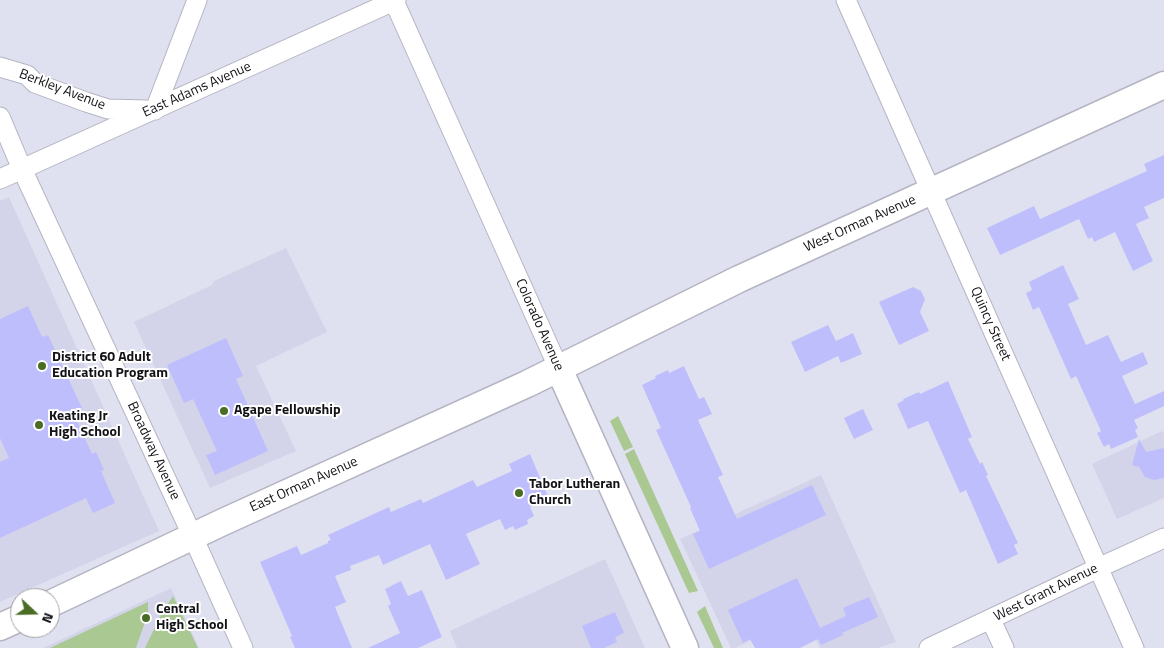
<!DOCTYPE html>
<style>
body{margin:0}
#map{position:relative;width:1164px;height:648px;overflow:hidden;background:#e0e1f0;font-family:"Titillium Web",sans-serif}
canvas{display:block}
.north{position:absolute;left:10px;top:588px;width:50px;height:50px;box-sizing:border-box;background:#fff;border:1px solid #a0a0a2;border-radius:50%;rotate:111deg;font-size:14px;font-weight:700;line-height:20px;text-align:center;color:#111116}
.north::after{content:'';display:block;margin:auto;width:18px;height:22px;background:#4a6d25;clip-path:polygon(50% 0,100% 100%,50% 72%,0 100%)}
</style>
<div id="map">
<canvas width="1164" height="648"></canvas>
<div class="north">N</div>
</div>
<script>
const c = document.querySelector('canvas').getContext('2d');
c.lineJoin = 'round';
function fillPath(path, color) {
  c.fillStyle = color;
  c.fill(path, 'evenodd');
}
function stroke(path, color, width, dash) {
  c.strokeStyle = color;
  c.lineWidth = width;
  c.lineCap = dash ? 'butt' : 'round';
  c.setLineDash(dash || []);
  c.stroke(path);
}
function write(font, color, halo, rows, align = 'center') {
  c.font = font + ' "Titillium Web",sans-serif';
  c.lineWidth = 4;
  c.setLineDash([]);
  c.textBaseline = 'middle';
  c.strokeStyle = halo;
  c.fillStyle = color;
  for (const [text, x, y, turn = 0] of rows) {
    c.save();
    c.translate(x, y);
    c.rotate((+turn || 0) * Math.PI / 180);
    c.textAlign = isNaN(turn) ? turn : align;
    if (halo) c.strokeText(text, 0, 0);
    c.fillText(text, 0, 0);
    c.restore();
  }
}
const built = new Path2D(`
 M 9,197 L 159,531 L 0,602 L 0,201 Z
 M 286,248 L 327,332 L 256,366 L 296,451 L 210,488 L 134,322 L 212,285 L 214,281 Z
 M 1162,431 L 1164,434 L 1164,498 L 1117,519 L 1092,464 Z
 M 821,475 L 896,642 L 878,648 L 820,648 L 804,615 L 735,648 L 731,648 L 680,539 Z
 M 605,559 L 645,648 L 457,648 L 450,631 Z
 M 171,588 L 199,648 L 43,648 Z`);
const green = new Path2D(`
 M 618,416 L 633,447 L 624,451 L 610,421 Z
 M 634,449 L 698,591 L 689,593 L 625,454 Z
 M 173,596 L 198,648 L 145,648 L 160,617 Z
 M 148,602 L 148,613 L 136,648 L 50,648 Z
 M 705,606 L 723,648 L 714,648 L 697,612 Z`);
const building = new Path2D(`
 M 1164,155 L 1164,198 L 1144,207 L 1149,218 L 1136,224 L 1153,261 L 1133,271 L 1115,232 L 1094,242 L 1092,237 L 1088,239 L 1079,219 L 1000,255 L 987,228 L 1034,206 L 1040,219 L 1147,171 L 1144,164 Z
 M 1063,265 L 1079,299 L 1068,304 L 1086,345 L 1108,335 L 1121,362 L 1143,352 L 1148,364 L 1122,376 L 1135,404 L 1164,391 L 1164,406 L 1134,420 L 1138,428 L 1135,430 L 1138,437 L 1111,449 L 1109,444 L 1104,447 L 1097,433 L 1101,431 L 1076,376 L 1071,379 L 1039,307 L 1033,310 L 1026,293 L 1032,290 L 1029,282 Z
 M 913,287 L 921,291 L 925,299 L 920,312 L 929,331 L 899,345 L 879,302 Z
 M 28,306 L 42,337 L 48,335 L 82,408 L 73,412 L 92,454 L 96,452 L 104,470 L 101,471 L 115,503 L 93,513 L 86,498 L 0,538 L 0,462 L 9,458 L 0,438 L 0,319 Z
 M 828,325 L 836,341 L 853,333 L 862,354 L 841,363 L 838,356 L 805,372 L 791,342 Z
 M 226,338 L 243,376 L 236,379 L 268,451 L 215,475 L 206,455 L 217,451 L 193,399 L 184,403 L 167,365 Z
 M 684,366 L 699,399 L 704,397 L 712,414 L 698,420 L 723,475 L 718,477 L 737,519 L 812,485 L 826,515 L 709,569 L 693,534 L 700,531 L 690,508 L 691,507 L 656,430 L 661,428 L 642,385 L 656,378 L 655,376 L 668,370 L 669,373 Z
 M 948,381 L 972,437 L 968,439 L 980,464 L 982,462 L 988,475 L 986,476 L 1018,543 L 1014,545 L 1018,554 L 998,564 L 966,490 L 960,493 L 928,421 L 908,429 L 897,404 L 904,400 L 903,399 L 919,392 L 920,394 Z
 M 863,409 L 873,430 L 854,439 L 844,418 Z
 M 1139,439 L 1146,452 L 1164,448 L 1164,478 L 1154,480 L 1145,477 L 1139,467 L 1132,465 Z
 M 530,454 L 549,499 L 530,507 L 534,516 L 527,520 L 528,524 L 515,530 L 513,526 L 505,530 L 500,519 L 466,534 L 480,564 L 446,580 L 430,544 L 383,565 L 379,555 L 350,566 L 351,570 L 335,576 L 346,602 L 335,607 L 352,648 L 295,648 L 290,637 L 292,636 L 260,562 L 297,546 L 301,555 L 328,543 L 328,541 L 331,540 L 328,535 L 389,507 L 391,512 L 421,499 L 423,503 L 473,480 L 477,487 L 512,471 L 509,464 Z
 M 797,578 L 820,628 L 846,616 L 843,608 L 869,597 L 878,617 L 842,633 L 843,635 L 821,645 L 818,639 L 800,648 L 755,648 L 750,639 L 743,643 L 728,610 Z
 M 401,581 L 408,596 L 422,590 L 442,637 L 418,648 L 368,648 L 400,633 L 388,606 L 391,604 L 385,589 Z
 M 615,612 L 624,633 L 615,637 L 617,642 L 604,648 L 591,648 L 582,626 Z`);
const street = new Path2D(`
 M 846,0 L 1134,648
 M 394,1 L 559,369
 M 0,67 L 27,75 L 35,83 L 86,102 L 108,109 L 146,110
 M 155,110 L 197,0
 M 0,117 L 22,169 L 193,537 L 243,648
 M 0,179 L 396,0
 M 991,620 L 1004,648
 M 929,648 L 1098,568 L 1164,538`);
const secondary = new Path2D(`
 M 559,369 L 685,648
 M 50,604 L 223,522 L 527,384 L 739,279 L 1164,85
 M 0,627 L 20,618`);
const markers = [
 [42,366,5,"#4a6d25"],
 [224,411,5,"#4a6d25"],
 [39,425,5,"#4a6d25"],
 [519,493,5,"#4a6d25"],
 [146,618,5,"#4a6d25"]
];
const streetNames = [
 ["Berkley Avenue",62,90,21],
 ["East Adams Avenue",197,90,-24],
 ["West Orman Avenue",860,224,-24],
 ["Quincy Street",990,324,66],
 ["Colorado Avenue",539,325,66],
 ["Broadway Avenue",153,451,65],
 ["East Orman Avenue",304,485,-24],
 ["West Grant Avenue",1046,593,-26]
];
const poiNames = [
 ["District 60 Adult",52,358],
 ["Education Program",52,374],
 ["Agape Fellowship",234,411],
 ["Keating Jr",49,417],
 ["High School",49,433],
 ["Tabor Lutheran",529,485],
 ["Church",529,501],
 ["Central",156,610],
 ["High School",156,626]
];
fillPath(built, '#d3d3ea');
fillPath(green, '#aac891');
fillPath(building, '#bfbefc');
stroke(street, '#b4b4c3', 21);
stroke(secondary, '#b4b4c3', 29);
stroke(street, '#fff', 19);
stroke(secondary, '#fff', 26);
for (const [x, y, r, color] of markers) {
  const dot = new Path2D();
  dot.arc(x, y, r, 0, 2 * Math.PI);
  c.fillStyle = color;
  c.fill(dot);
  stroke(dot, '#fff', 2);
}
write('14px', '#111116', '#fff', streetNames);
write('bold 14px', '#111116', '#fff', poiNames, 'left');
</script>
